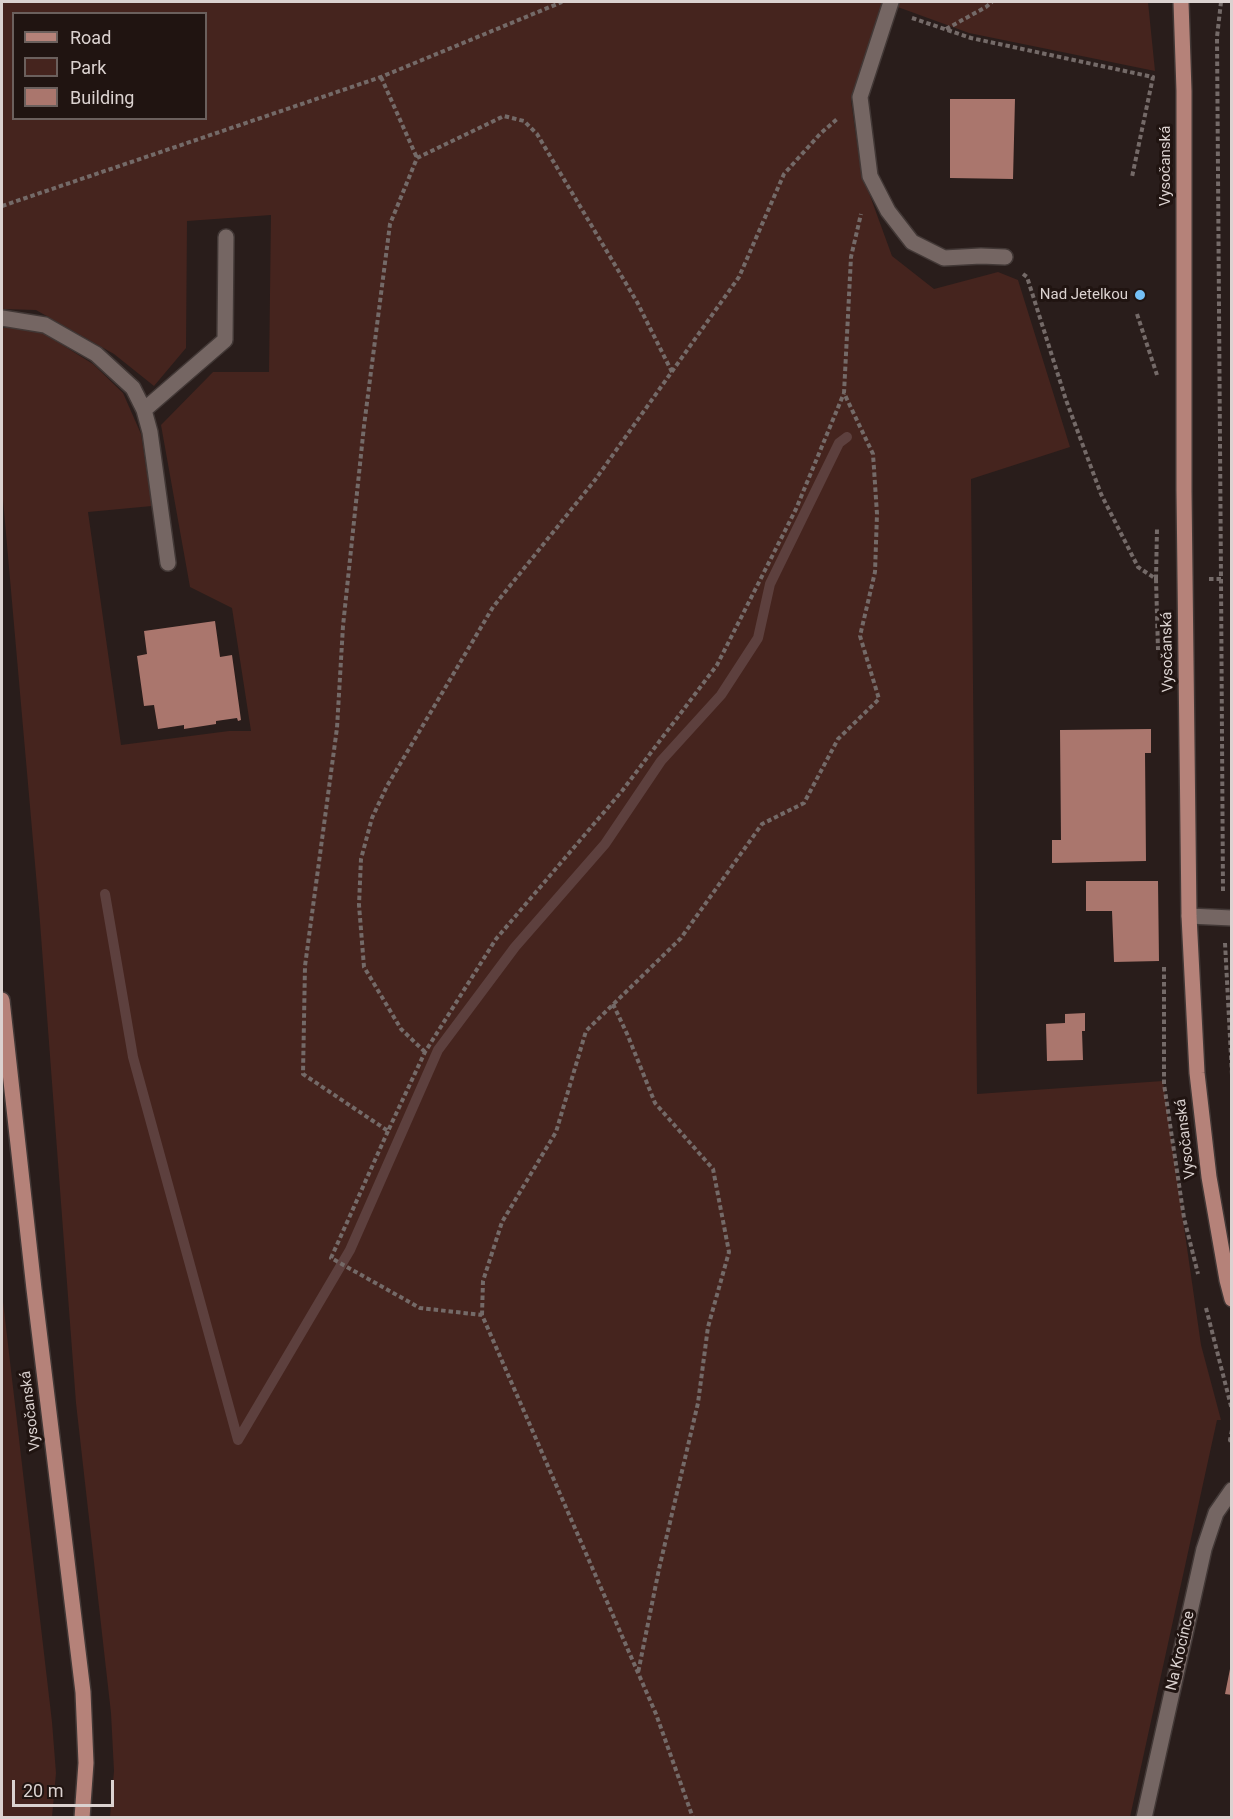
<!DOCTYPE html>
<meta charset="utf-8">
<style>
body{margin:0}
#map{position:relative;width:1233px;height:1819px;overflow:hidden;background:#291d1b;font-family:Roboto,sans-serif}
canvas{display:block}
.frame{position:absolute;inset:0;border:3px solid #dbd2d0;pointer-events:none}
.legend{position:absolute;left:12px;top:12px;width:195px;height:108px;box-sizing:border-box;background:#201411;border:2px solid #6b605d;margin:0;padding:8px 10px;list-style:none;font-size:18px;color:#dbd2d0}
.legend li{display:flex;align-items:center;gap:12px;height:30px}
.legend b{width:30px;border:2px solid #6b605d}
.scale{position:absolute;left:12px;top:1780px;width:102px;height:27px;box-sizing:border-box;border:3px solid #dbd2d0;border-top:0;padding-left:8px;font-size:18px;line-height:21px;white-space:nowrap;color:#dbd2d0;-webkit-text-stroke:4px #201411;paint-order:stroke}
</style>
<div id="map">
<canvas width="1233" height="1819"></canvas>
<div class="frame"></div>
<ul class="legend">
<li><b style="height:8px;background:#b58279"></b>Road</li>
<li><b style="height:16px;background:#45241e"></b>Park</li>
<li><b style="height:16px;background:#aa766d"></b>Building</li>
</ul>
<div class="scale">20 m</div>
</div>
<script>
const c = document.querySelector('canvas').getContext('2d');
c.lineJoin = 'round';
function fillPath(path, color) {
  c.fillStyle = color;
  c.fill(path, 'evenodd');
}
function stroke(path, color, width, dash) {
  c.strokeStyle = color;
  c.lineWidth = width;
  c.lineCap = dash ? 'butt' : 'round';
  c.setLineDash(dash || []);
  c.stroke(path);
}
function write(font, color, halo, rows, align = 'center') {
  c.font = font + ' Roboto,sans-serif';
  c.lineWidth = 6;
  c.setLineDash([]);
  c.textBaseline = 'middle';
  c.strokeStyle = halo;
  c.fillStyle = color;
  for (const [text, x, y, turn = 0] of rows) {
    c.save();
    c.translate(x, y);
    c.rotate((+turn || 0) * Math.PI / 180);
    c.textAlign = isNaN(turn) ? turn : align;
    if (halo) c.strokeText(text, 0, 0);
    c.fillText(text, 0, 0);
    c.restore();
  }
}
const green = new Path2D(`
 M 2,2 L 1148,2 L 1155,71 L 969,33 L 884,2 L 851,101 L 861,171 L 892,256 L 934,289 L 998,272 L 1018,280 L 1070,447 L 971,479 L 977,1094 L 1163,1081 L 1201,1345 L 1221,1420 L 1217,1420 L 1130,1817 L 110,1817 L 114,1771 L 111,1713 L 76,1403 L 39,909 L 2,488 L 2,328 L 35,328 L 93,364 L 123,393 L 141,434 L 152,506 L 88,512 L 121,745 L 229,731 L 251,731 L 232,608 L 190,587 L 161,425 L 213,372 L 269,372 L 271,215 L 187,221 L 186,348 L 154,386 L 114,354 L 36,310 L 2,309 ZM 14,14 L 206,14 L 206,118 L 14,118 Z
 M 2,1293 L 52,1722 L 56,1773 L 52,1817 L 2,1817 Z`);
const stream = new Path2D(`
 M 105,894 L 133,1057 L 238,1440
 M 238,1440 L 350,1250 L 438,1050 L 515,947 L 605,844 L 661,761 L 721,695 L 758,638 L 770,584 L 839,443 L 847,437`);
const building = new Path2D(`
 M 950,99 L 1015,99 L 1013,179 L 950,178 Z
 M 215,621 L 220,657 L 232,655 L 241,720 L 238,721 L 237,718 L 216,721 L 216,724 L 184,729 L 184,725 L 158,729 L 154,705 L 144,706 L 137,656 L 147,654 L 144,631 Z
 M 1151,729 L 1151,753 L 1145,753 L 1146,861 L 1052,863 L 1052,840 L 1061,840 L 1060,730 Z
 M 1086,881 L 1158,881 L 1159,961 L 1114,962 L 1112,911 L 1086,911 Z
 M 1085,1013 L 1085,1031 L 1082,1031 L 1083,1060 L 1047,1061 L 1046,1024 L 1065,1023 L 1065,1014 Z
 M 1230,1669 L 1232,1669 L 1232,1695 L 1225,1694 Z`);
const path = new Path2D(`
 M 912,18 L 971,38 L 1153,77 L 1132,177
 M 946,29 L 986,7 L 992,2
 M 381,77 L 417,158
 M 2,206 L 381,77 L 562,2
 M 1023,274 L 1027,277 L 1066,400 L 1101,494 L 1138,567 L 1156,579 L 1158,650
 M 1137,314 L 1157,375
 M 672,372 L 637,302 L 537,134 L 524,121 L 504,116 L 417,158 L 390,224 L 364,426 L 343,626 L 337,728 L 305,966 L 303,1074 L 388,1131 L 425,1052 L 496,939 L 622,791 L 717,665 L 796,509 L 844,393
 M 1156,579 L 1157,529
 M 1209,579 L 1221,579 L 1217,37 L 1221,2
 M 1221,579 L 1223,893
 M 1225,943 L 1232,1075
 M 1164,967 L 1164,1084 L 1184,1218 L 1198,1274
 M 613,1004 L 628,1036 L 655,1103 L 713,1169 L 729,1252 L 708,1327 L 698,1403 L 659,1569 L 638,1673
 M 425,1052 L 401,1029 L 364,967 L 359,905 L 361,859 L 372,818 L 387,786 L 493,607 L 595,480 L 739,277 L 784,174 L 820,134 L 837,119
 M 388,1131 L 331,1258 L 420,1308 L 482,1315 L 656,1714 L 693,1818
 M 1206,1308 L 1232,1410
 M 482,1315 L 483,1281 L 502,1222 L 556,1132 L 586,1031 L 681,938 L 762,824 L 804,803 L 838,739 L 879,699 L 860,636 L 875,572 L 877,514 L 873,454 L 844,393 L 851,257 L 861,214
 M 1232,1430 L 1230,1440 L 1232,1444`);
const minor = new Path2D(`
 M 891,2 L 860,97 L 870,176 L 888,211 L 912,242 L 944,258 L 981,256 L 1005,257
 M 2,318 L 45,325 L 96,354 L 133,388 L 144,410 L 150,432 L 168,563
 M 144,410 L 225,340 L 226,237
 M 1189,916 L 1232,918
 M 1144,1818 L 1204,1549 L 1216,1513 L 1232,1490`);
const major = new Path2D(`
 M 1181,2 L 1184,91 L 1184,491 L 1189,916 L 1197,1073 L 1209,1177 L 1227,1280 L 1232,1299
 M 2,1000 L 34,1289 L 83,1692 L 86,1763 L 82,1818`);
const markers = [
 [1140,295,6,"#74c0f6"]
];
const streetNames = [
 ["Vysočanská",1166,166,-90],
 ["Vysočanská",1168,652,-91],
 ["Vysočanská",1186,1139,-97],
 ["Vysočanská",31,1411,-97],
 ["Na Krocínce",1181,1651,-77]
];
const poiNames = [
 ["Nad Jetelkou",1128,295]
];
fillPath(green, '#45241e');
stroke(stream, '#5d403e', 10);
fillPath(building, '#aa766d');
stroke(minor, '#423836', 18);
stroke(major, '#423836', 18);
stroke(path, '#746a68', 4, [4.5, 3]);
stroke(minor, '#756663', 15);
stroke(major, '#b58279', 15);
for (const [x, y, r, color] of markers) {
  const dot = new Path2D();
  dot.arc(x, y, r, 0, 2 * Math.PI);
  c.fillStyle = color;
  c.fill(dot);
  stroke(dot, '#201411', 2);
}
write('15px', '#dbd2d0', '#201411', streetNames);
write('15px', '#dbd2d0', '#201411', poiNames, 'right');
</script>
